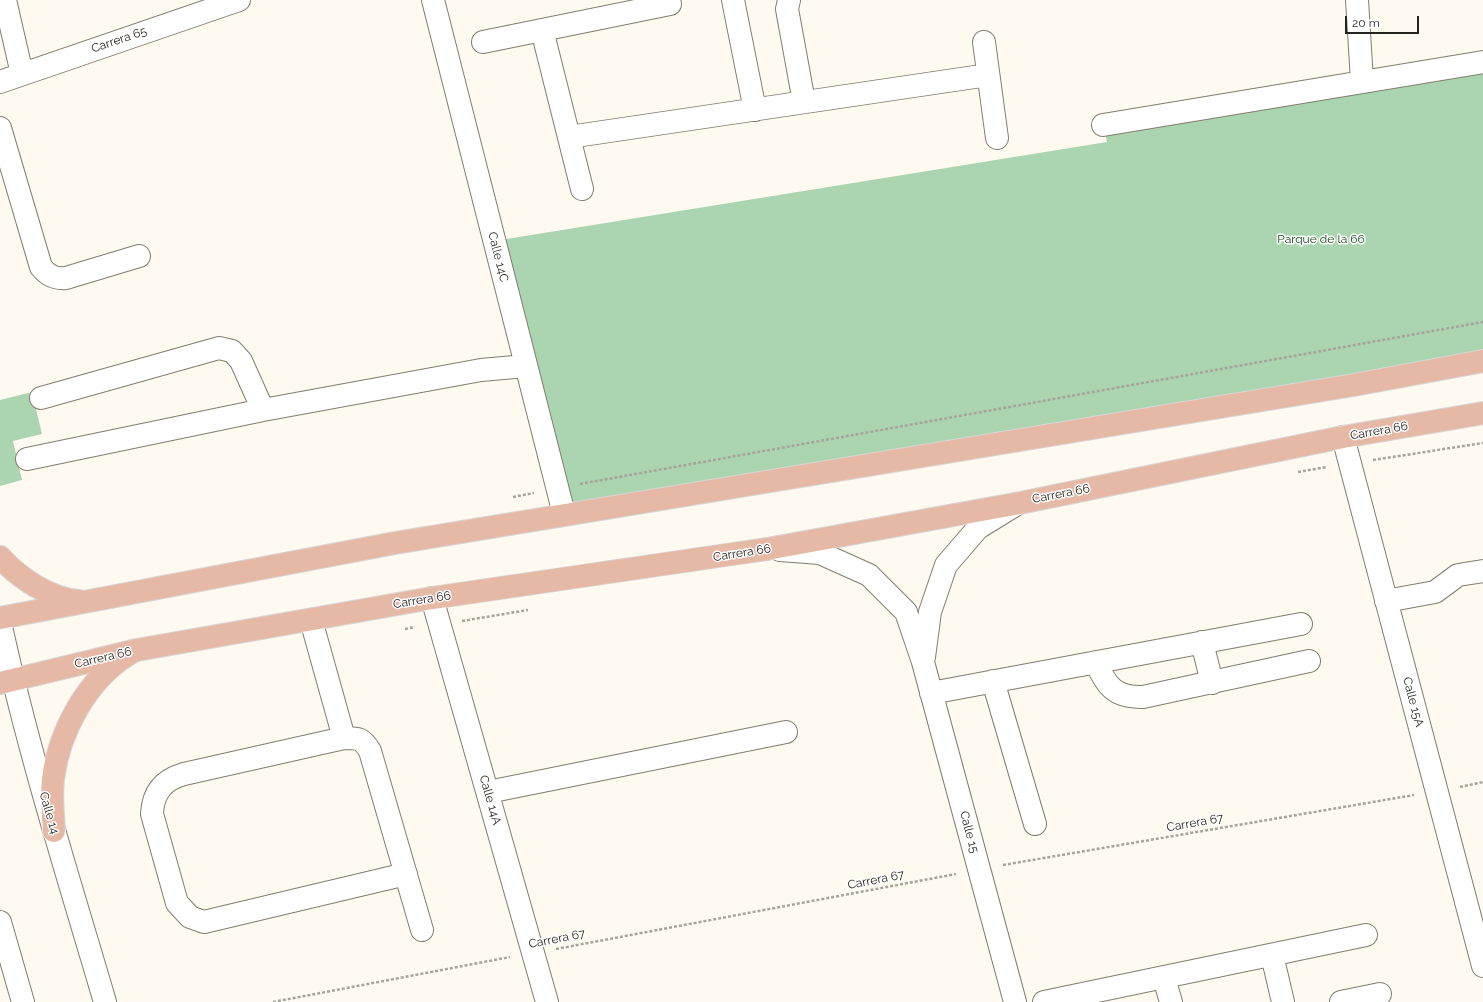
<!DOCTYPE html>
<style>
body{margin:0}
#map{position:relative;width:1483px;height:1002px;overflow:hidden;background:#fefaf0;font-family:Raleway,sans-serif}
canvas{display:block}
.scale{position:absolute;left:1345px;top:16px;width:74px;height:18px;box-sizing:border-box;border:2px solid #25231d;border-top:0;padding-left:5px;font-size:12px;line-height:14px;white-space:nowrap;color:#25231d;-webkit-text-stroke:3px #fff;paint-order:stroke}
</style>
<div id="map">
<canvas width="1483" height="1002"></canvas>
<div class="scale">20 m</div>
</div>
<script>
const c = document.querySelector('canvas').getContext('2d');
c.lineJoin = 'round';
function fillPath(path, color) {
  c.fillStyle = color;
  c.fill(path, 'evenodd');
}
function stroke(path, color, width, dash) {
  c.strokeStyle = color;
  c.lineWidth = width;
  c.lineCap = dash ? 'butt' : 'round';
  c.setLineDash(dash || []);
  c.stroke(path);
}
function write(font, color, halo, rows, align = 'center') {
  c.font = font + ' Raleway,sans-serif';
  c.lineWidth = 3;
  c.setLineDash([]);
  c.textBaseline = 'middle';
  c.strokeStyle = halo;
  c.fillStyle = color;
  for (const [text, x, y, turn = 0] of rows) {
    c.save();
    c.translate(x, y);
    c.rotate((+turn || 0) * Math.PI / 180);
    c.textAlign = isNaN(turn) ? turn : align;
    if (halo) c.strokeText(text, 0, 0);
    c.fillText(text, 0, 0);
    c.restore();
  }
}
const green = new Path2D(`
 M 1483,62 L 1483,361 L 564,514 L 494,241 L 1107,142 L 1103,125 Z
 M 32,392 L 42,434 L 13,441 L 22,480 L 0,486 L 0,400 Z`);
const path = new Path2D(`
 M 1373,460 L 1483,443
 M 1298,472 L 1327,467
 M 580,484 L 1483,322
 M 513,497 L 534,493
 M 462,621 L 528,610
 M 405,629 L 415,627
 M 1460,787 L 1483,782
 M 1003,865 L 1414,795
 M 556,949 L 956,874
 M 273,1002 L 510,957`);
const minor = new Path2D(`
 M 5,0 L 22,74
 M 433,0 L 564,514
 M 733,0 L 755,110
 M 789,0 L 787,9 L 804,102
 M 1357,0 L 1362,81
 M 542,30 L 582,189
 M 483,42 L 670,4
 M 984,42 L 997,138
 M 0,82 L 239,0
 M 1103,125 L 1483,62
 M 0,128 L 41,267 C 48,276 55,279 66,278 L 139,256
 M 569,137 L 988,75
 M 41,398 L 219,348 L 232,351 L 241,361 L 263,410
 M 1343,437 L 1483,966
 M 27,459 L 263,410 L 481,370 L 526,366
 M 780,550 L 820,553 L 869,575 L 906,612 L 923,662 L 1015,1002
 M 432,598 L 547,1002
 M 1386,601 L 1435,592 L 1458,575 L 1483,571
 M 311,620 L 344,738
 M 0,622 C 28,751 68,876 105,1002
 M 1202,642 L 1212,683
 M 924,657 L 930,612 L 946,565 L 978,528 L 1017,504
 M 1096,662 C 1106,686 1115,698 1143,697 L 1309,661
 M 993,681 L 1035,824
 M 931,693 L 1301,624
 M 488,792 L 786,732
 M 406,874 L 204,922 L 190,917 L 177,903 L 152,814 C 153,792 163,780 184,774 L 344,738 C 359,738 362,738 370,751 L 422,930
 M 0,922 L 23,1002
 M 1272,955 L 1283,1002
 M 1164,978 L 1171,1002
 M 1044,1002 L 1366,935
 M 1341,1002 L 1380,994`);
const major = new Path2D(`
 M 0,557 C 19,578 50,599 79,601
 M 0,618 L 395,543 L 1354,385 L 1483,361
 M 0,683 L 137,650 L 432,598 L 767,549 L 1020,503 L 1343,437 L 1483,413
 M 54,831 C 53,814 51,797 53,779 C 59,732 87,679 129,654`);
const streetNames = [
 ["Carrera 65",119,40,-19],
 ["Calle 14C",498,257,76],
 ["Carrera 66",1379,431,-10],
 ["Carrera 66",1061,494,-11],
 ["Carrera 66",742,553,-9],
 ["Carrera 66",422,600,-9],
 ["Carrera 66",103,658,-13],
 ["Calle 15A",1413,702,75],
 ["Calle 14A",490,800,74],
 ["Calle 14",49,813,74],
 ["Carrera 67",1195,823,-10],
 ["Calle 15",969,832,75],
 ["Carrera 67",876,880,-11],
 ["Carrera 67",557,939,-11]
];
const parkNames = [
 ["Parque de la 66",1321,239]
];
fillPath(green, '#aad5b0');
stroke(minor, '#837d6e', 24);
stroke(major, '#d8d7d6', 24);
stroke(path, '#a7a49b', 2.5, [3, 2]);
stroke(minor, '#fff', 22);
stroke(major, '#e6b9a6', 22);
write('12px', '#25231d', '#fff', streetNames);
write('12px', '#134620', '#fff', parkNames);
</script>
